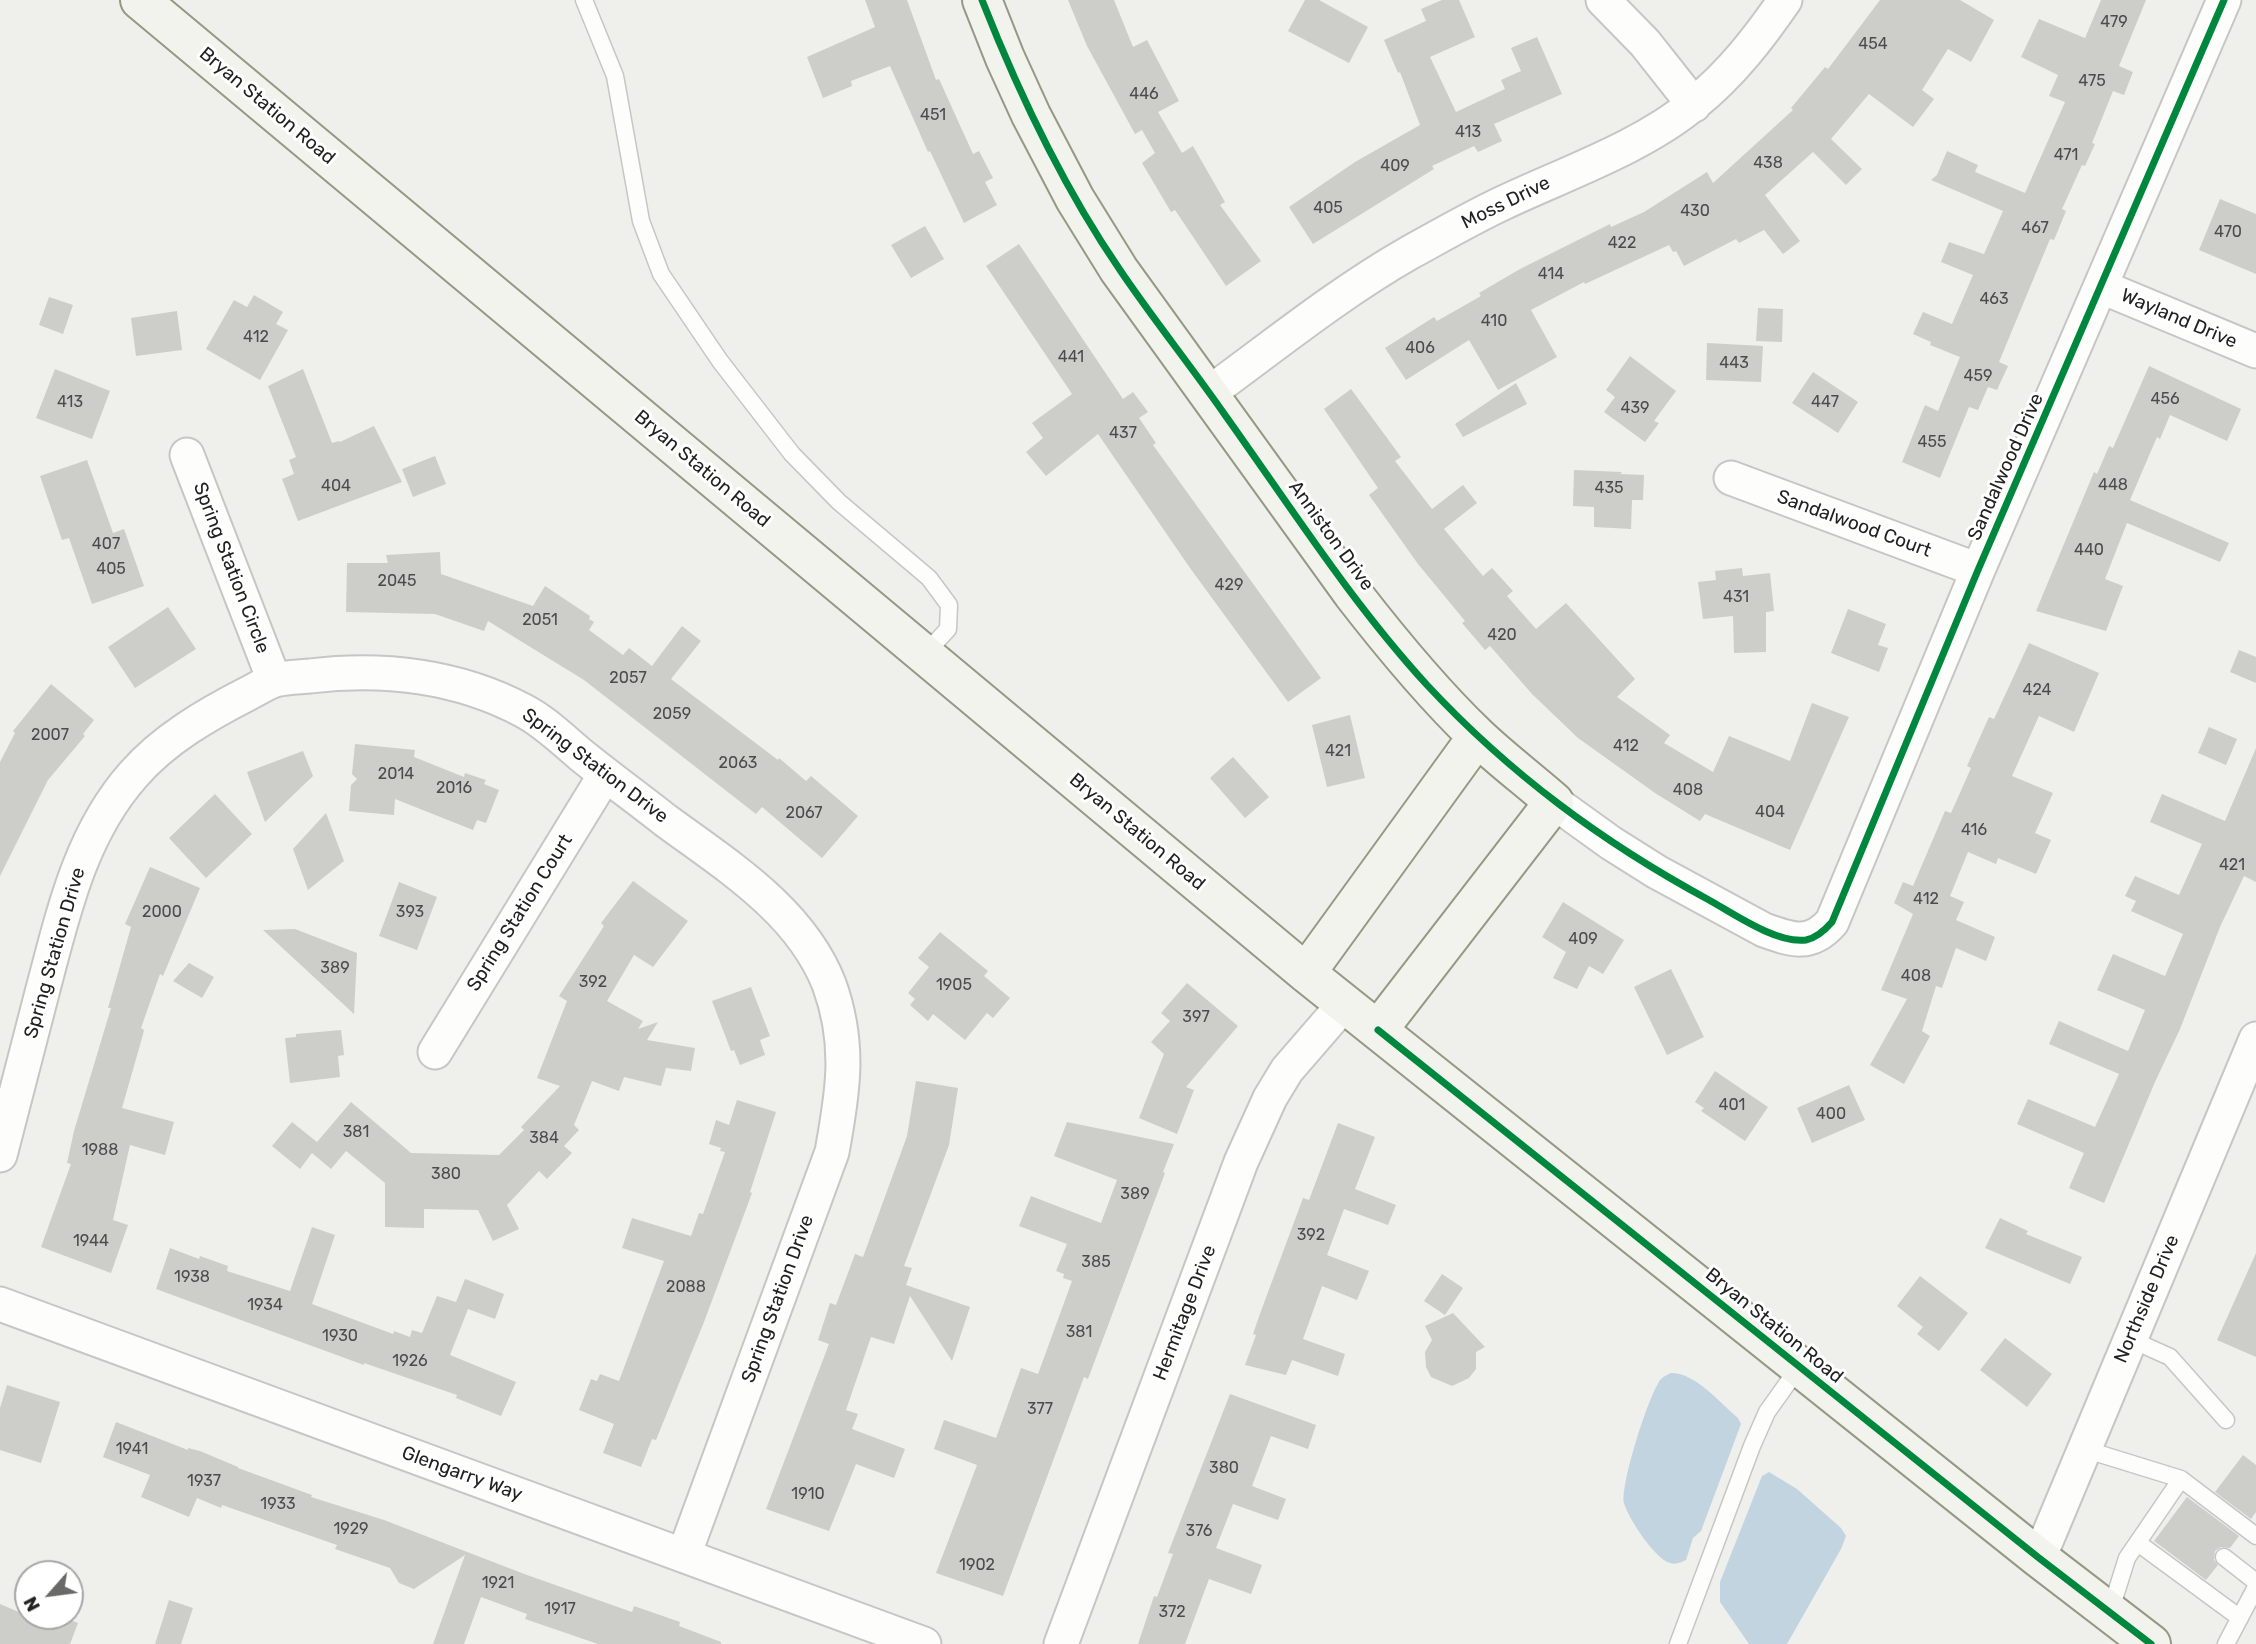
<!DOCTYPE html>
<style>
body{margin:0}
#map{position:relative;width:2256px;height:1644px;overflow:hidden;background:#efefeb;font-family:Rubik,sans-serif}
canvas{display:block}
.north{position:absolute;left:14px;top:1560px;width:70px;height:70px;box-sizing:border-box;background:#fff;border:2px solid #a6a6a6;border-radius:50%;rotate:242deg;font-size:19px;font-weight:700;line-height:28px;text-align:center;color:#212121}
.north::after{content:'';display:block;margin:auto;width:24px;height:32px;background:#696968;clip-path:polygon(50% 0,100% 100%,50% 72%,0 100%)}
</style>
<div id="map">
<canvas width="2256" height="1644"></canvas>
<div class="north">N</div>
</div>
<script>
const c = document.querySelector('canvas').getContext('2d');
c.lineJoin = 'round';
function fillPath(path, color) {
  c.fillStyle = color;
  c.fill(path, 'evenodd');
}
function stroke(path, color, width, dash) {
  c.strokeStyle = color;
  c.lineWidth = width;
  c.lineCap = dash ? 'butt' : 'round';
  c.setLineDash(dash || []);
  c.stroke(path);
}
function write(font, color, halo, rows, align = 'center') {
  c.font = font + ' Rubik,sans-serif';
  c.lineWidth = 6;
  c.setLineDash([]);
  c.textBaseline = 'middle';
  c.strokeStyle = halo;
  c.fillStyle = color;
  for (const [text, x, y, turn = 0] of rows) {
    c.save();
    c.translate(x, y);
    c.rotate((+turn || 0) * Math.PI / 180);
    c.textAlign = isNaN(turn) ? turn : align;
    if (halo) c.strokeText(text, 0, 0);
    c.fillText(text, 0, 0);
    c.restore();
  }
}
const water = new Path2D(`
 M 1671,1373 C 1696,1373 1720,1403 1738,1418 L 1741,1424 L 1701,1531 L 1693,1538 L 1686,1560 C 1681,1562 1676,1565 1670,1563 C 1655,1559 1628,1518 1624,1503 C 1620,1486 1649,1393 1661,1379 C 1664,1376 1667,1375 1671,1373 Z
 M 1769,1472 L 1797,1489 L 1841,1528 L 1846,1536 L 1841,1549 L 1787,1644 L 1749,1644 L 1720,1602 L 1720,1582 L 1762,1476 Z`);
const building = new Path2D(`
 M 865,0 L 907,0 L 936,80 L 939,79 L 973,154 L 979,151 L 993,178 L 985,182 L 997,205 L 964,223 L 930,151 L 928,152 L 890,66 L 851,81 L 852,86 L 823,98 L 807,57 L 875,27 Z
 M 1068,0 L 1114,0 L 1133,47 L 1147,40 L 1179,101 L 1158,112 L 1182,153 L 1193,146 L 1225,202 L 1220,205 L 1261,261 L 1226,286 L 1175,210 L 1171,212 L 1142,163 L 1155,153 L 1142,130 L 1135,134 L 1087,46 Z
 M 1305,0 L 1319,0 L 1368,27 L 1349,63 L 1288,31 Z
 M 1442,0 L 1459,0 L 1475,37 L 1430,57 L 1456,112 L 1505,89 L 1501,80 L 1521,71 L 1511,48 L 1537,37 L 1562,94 L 1494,124 L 1502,141 L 1478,152 L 1474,146 L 1432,166 L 1434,169 L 1313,244 L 1289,207 L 1355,162 L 1420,125 L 1400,72 L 1398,73 L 1384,40 L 1426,21 L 1421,9 Z
 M 1880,0 L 1960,0 L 1994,20 L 1971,62 L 1948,49 L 1922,90 L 1934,99 L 1913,127 L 1869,94 L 1831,139 L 1862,169 L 1846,185 L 1813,152 L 1765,195 L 1800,241 L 1783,254 L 1764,230 L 1739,243 L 1736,239 L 1684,266 L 1676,251 L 1673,252 L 1669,245 L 1585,284 L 1584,282 L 1531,310 L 1557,357 L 1498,390 L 1469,340 L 1406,380 L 1385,348 L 1434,317 L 1437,321 L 1481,296 L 1479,293 L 1520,269 L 1610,224 L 1611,227 L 1644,212 L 1707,172 L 1713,183 L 1793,110 L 1791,108 L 1825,67 L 1828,69 Z
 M 2101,0 L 2146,0 L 2119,66 L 2133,72 L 2124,95 L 2113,91 L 2092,143 L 2095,144 L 2085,166 L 2082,165 L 2062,209 L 2066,211 L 2054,240 L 2050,239 L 1999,362 L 2008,366 L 1997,390 L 1988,387 L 1978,410 L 1969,407 L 1940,478 L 1902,462 L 1925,405 L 1938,411 L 1960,357 L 1930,345 L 1931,342 L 1913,334 L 1923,312 L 1952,324 L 1973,275 L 1941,262 L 1949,242 L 1984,254 L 2003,211 L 1931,180 L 1937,175 L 1947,151 L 1978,165 L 1975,172 L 2025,193 L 2065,102 L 2049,96 L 2058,75 L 2021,57 L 2039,19 L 2085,38 Z
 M 2220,199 L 2256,214 L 2256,274 L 2199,250 Z
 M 925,226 L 944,259 L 911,278 L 891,245 Z
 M 1019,244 L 1123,399 L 1133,392 L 1148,412 L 1139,418 L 1156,443 L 1153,445 L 1321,678 L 1288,702 L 1190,568 L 1098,434 L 1046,476 L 1026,452 L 1043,438 L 1032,423 L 1072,394 L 986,266 Z
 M 254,295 L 283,312 L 276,324 L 288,330 L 260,380 L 206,349 L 234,300 L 247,307 Z
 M 49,297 L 73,305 L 63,334 L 39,325 Z
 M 1758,308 L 1783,309 L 1782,342 L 1756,341 Z
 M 177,311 L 182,350 L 136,356 L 131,318 Z
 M 1707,343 L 1763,346 L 1761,382 L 1706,380 Z
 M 1630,356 L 1676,391 L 1654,421 L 1659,423 L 1645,442 L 1604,412 L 1615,397 L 1606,390 Z
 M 2149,366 L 2241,409 L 2227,441 L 2170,415 L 2160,439 L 2157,437 L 2130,500 L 2229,543 L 2220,562 L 2127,523 L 2105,579 L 2123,586 L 2106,631 L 2036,611 L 2094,472 L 2097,474 L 2109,446 L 2113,448 Z
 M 55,369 L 110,391 L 92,439 L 36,418 Z
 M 303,369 L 332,443 L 339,441 L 340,442 L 374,426 L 402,482 L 298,521 L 282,479 L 294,474 L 289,460 L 296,457 L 268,386 Z
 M 1813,372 L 1858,402 L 1838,433 L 1792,403 Z
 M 1516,383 L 1527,404 L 1463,437 L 1455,424 Z
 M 1351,389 L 1401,457 L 1395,461 L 1432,509 L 1463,485 L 1477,503 L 1444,529 L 1483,576 L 1492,568 L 1513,591 L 1507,596 L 1536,629 L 1566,603 L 1635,679 L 1617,697 L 1670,735 L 1664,743 L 1713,772 L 1729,736 L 1790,761 L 1812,703 L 1849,717 L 1790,850 L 1705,814 L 1700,821 L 1655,793 L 1578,738 L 1532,694 L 1490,646 L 1485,650 L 1462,623 L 1465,621 L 1418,564 L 1369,495 L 1378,488 L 1324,409 Z
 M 435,456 L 446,484 L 413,497 L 402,469 Z
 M 87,460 L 113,533 L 124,529 L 144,586 L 92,604 L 69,538 L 62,540 L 40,476 Z
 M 1574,470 L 1622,472 L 1620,474 L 1644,475 L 1643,500 L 1632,500 L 1631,529 L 1594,527 L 1594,507 L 1573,506 Z
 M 440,552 L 441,574 L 533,606 L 545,586 L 590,616 L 589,619 L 594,622 L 589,630 L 623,655 L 629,648 L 652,666 L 682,626 L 701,641 L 671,679 L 778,760 L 779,758 L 806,781 L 811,776 L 858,816 L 822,858 L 762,807 L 756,814 L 584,680 L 488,621 L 484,631 L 435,614 L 346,612 L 347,563 L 388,563 L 386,555 Z
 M 1742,568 L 1743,576 L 1770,573 L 1774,611 L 1766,612 L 1766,652 L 1734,653 L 1733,616 L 1703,619 L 1698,582 L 1716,580 L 1715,571 Z
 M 168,607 L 196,649 L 135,688 L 108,647 Z
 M 1848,609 L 1886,624 L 1878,645 L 1888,648 L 1879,672 L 1831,653 Z
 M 2029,643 L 2099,673 L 2074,732 L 2039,716 L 2012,776 L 2053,793 L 2035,833 L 2051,840 L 2036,874 L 1998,858 L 1996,864 L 1968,852 L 1950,896 L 1964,902 L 1956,920 L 1995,937 L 1986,961 L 1956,948 L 1942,988 L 1936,986 L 1922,1031 L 1930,1036 L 1904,1084 L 1870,1065 L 1907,999 L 1881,990 L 1913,914 L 1894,903 L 1903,882 L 1913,886 L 1945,811 L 1951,813 L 1971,768 L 1967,766 L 1989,717 L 1994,719 Z
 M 2239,650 L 2256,657 L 2256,683 L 2230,672 Z
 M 51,684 L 94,720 L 83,734 L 85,736 L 48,780 L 0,876 L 0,762 L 15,733 L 13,731 Z
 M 1350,715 L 1365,778 L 1327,787 L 1312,725 Z
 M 2209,727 L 2237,739 L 2226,765 L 2198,753 Z
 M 355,744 L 415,750 L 414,757 L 464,777 L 465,773 L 486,780 L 484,784 L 499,790 L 486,823 L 477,820 L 473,830 L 395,799 L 394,815 L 349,811 L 351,785 L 357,779 L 352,774 Z
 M 2256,748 L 2256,882 L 2244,876 L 2220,927 L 2180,1029 L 2155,1082 L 2104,1203 L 2069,1188 L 2084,1153 L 2017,1124 L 2028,1099 L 2095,1127 L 2119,1074 L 2049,1044 L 2059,1021 L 2128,1051 L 2145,1010 L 2097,990 L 2113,954 L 2165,976 L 2183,934 L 2131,911 L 2136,901 L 2125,896 L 2135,876 L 2179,895 L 2202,844 L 2150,822 L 2162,794 L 2225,821 Z
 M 303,751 L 313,776 L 265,822 L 247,772 Z
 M 1233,757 L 1269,797 L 1245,818 L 1210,778 Z
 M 215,794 L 252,834 L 206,878 L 169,838 Z
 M 326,813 L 344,861 L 308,890 L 293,849 Z
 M 150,867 L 200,888 L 163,976 L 160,974 L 141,1028 L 144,1030 L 142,1038 L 122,1108 L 174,1122 L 165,1155 L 130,1145 L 113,1220 L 128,1225 L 111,1273 L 41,1247 L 71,1164 L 67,1163 L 74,1131 L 111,1008 L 108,1008 L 131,927 L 125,924 Z
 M 633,881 L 688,921 L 653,967 L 634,955 L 607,1001 L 643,1021 L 638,1029 L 658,1022 L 647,1040 L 695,1048 L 691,1071 L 666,1068 L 661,1086 L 624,1077 L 619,1091 L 592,1081 L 574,1125 L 579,1130 L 564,1146 L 572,1153 L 547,1179 L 539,1171 L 507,1205 L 519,1229 L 493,1241 L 478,1210 L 424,1209 L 424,1228 L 385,1227 L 385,1183 L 346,1151 L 331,1169 L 312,1153 L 300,1169 L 272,1146 L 292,1122 L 317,1142 L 351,1102 L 411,1153 L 499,1155 L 524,1130 L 521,1127 L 560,1086 L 537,1078 L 567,1001 L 559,996 L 604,926 L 601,923 Z
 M 399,882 L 437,897 L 417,950 L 379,936 Z
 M 1563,902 L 1624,940 L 1603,974 L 1589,966 L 1577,989 L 1553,978 L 1566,952 L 1542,937 Z
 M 295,929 L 357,953 L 354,1014 L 263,930 Z
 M 940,932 L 988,971 L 984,976 L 1010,998 L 993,1018 L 987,1013 L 965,1040 L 933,1014 L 928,1021 L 910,1005 L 915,999 L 908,993 L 929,967 L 918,958 Z
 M 189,963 L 214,977 L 202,998 L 173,981 Z
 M 1671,969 L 1704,1037 L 1667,1055 L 1634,987 Z
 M 1187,983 L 1238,1026 L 1186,1087 L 1194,1090 L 1177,1134 L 1139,1118 L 1164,1054 L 1151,1042 L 1170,1021 L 1161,1013 Z
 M 751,987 L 770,1036 L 760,1040 L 765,1055 L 740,1065 L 734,1050 L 731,1051 L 712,1001 Z
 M 341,1030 L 344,1055 L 338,1056 L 340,1077 L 290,1083 L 285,1038 L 296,1037 L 296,1034 Z
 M 1715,1071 L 1768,1107 L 1745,1141 L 1701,1111 L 1704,1108 L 1695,1102 Z
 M 916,1081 L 958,1088 L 949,1145 L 904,1266 L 912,1268 L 906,1285 L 970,1307 L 952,1361 L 910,1296 L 894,1344 L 871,1337 L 846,1410 L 858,1414 L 852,1429 L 905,1449 L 894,1478 L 856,1464 L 829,1531 L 766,1509 L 829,1344 L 818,1340 L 830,1303 L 836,1305 L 855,1254 L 863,1257 L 907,1136 Z
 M 1849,1085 L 1865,1120 L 1812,1143 L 1797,1108 Z
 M 737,1100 L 776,1112 L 750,1192 L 752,1193 L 704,1322 L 656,1440 L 652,1439 L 641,1467 L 603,1453 L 614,1424 L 579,1410 L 591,1379 L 597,1381 L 600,1374 L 619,1381 L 664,1261 L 622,1248 L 632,1218 L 691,1236 L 699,1213 L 703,1214 L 725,1152 L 720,1151 L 721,1148 L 709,1144 L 716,1120 L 729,1125 Z
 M 1067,1122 L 1174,1144 L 1163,1172 L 1165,1173 L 1088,1379 L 1084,1377 L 1003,1596 L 936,1573 L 977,1465 L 934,1449 L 944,1420 L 996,1438 L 1021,1368 L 1038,1374 L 1072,1281 L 1063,1278 L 1064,1274 L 1056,1271 L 1067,1244 L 1019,1226 L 1031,1196 L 1101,1223 L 1117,1180 L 1054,1156 Z
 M 1338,1123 L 1375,1137 L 1355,1189 L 1396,1205 L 1388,1225 L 1344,1209 L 1327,1255 L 1369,1271 L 1357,1300 L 1322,1286 L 1303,1339 L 1345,1354 L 1338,1376 L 1292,1360 L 1286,1375 L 1245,1365 L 1256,1335 L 1253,1334 L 1261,1311 L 1303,1198 L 1309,1200 Z
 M 2000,1218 L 2028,1231 L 2026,1234 L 2082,1257 L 2070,1284 L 1985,1248 Z
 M 312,1227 L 335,1235 L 312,1304 L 393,1334 L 394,1331 L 410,1337 L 412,1330 L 422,1333 L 437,1296 L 456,1302 L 465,1279 L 504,1294 L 495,1319 L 468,1309 L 450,1355 L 516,1382 L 501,1416 L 456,1398 L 457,1395 L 364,1363 L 364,1365 L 156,1289 L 170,1248 L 199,1259 L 200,1256 L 228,1266 L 227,1271 L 290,1291 Z
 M 2256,1253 L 2256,1357 L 2217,1340 Z
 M 1442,1274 L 1463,1288 L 1445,1315 L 1424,1301 Z
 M 1920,1276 L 1968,1313 L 1939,1351 L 1917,1334 L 1923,1327 L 1897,1306 Z
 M 1453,1313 L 1485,1347 L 1476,1352 L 1476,1369 L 1469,1378 L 1452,1386 L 1431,1377 L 1426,1367 L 1425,1352 L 1432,1340 L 1425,1326 Z
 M 2005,1338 L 2052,1374 L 2027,1407 L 1980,1370 Z
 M 7,1385 L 60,1402 L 41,1463 L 0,1450 L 0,1408 Z
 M 1230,1394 L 1316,1425 L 1308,1449 L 1271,1436 L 1252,1486 L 1286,1499 L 1278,1520 L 1233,1504 L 1216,1548 L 1262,1565 L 1251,1594 L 1209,1579 L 1185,1644 L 1138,1644 L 1154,1596 L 1157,1597 L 1173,1554 L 1168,1553 Z
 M 116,1422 L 188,1450 L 188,1448 L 200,1451 L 238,1467 L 238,1468 L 312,1495 L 311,1497 L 384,1520 L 527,1575 L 632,1612 L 634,1606 L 680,1622 L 679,1626 L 721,1642 L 721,1644 L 598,1644 L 525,1619 L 527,1614 L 481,1597 L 464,1644 L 433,1644 L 465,1555 L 414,1589 L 399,1583 L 390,1568 L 335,1549 L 337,1545 L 222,1505 L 221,1508 L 197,1498 L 189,1517 L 141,1497 L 150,1475 L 103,1457 Z
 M 2243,1455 L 2256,1465 L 2256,1512 L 2251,1519 L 2215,1492 Z
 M 2187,1497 L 2239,1536 L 2230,1548 L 2221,1547 L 2215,1551 L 2214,1560 L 2218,1565 L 2206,1580 L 2154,1541 Z
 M 169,1600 L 193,1608 L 181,1644 L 155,1644 Z
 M 0,1604 L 28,1616 L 60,1616 L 78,1623 L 70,1644 L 0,1644 Z`);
const lane = new Path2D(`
 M 584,0 L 615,76 L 641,221 L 661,274 L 720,361 L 792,454 L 839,502 L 929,578 L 949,605 L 948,629 L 925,654
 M 2130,1339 L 2170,1357 L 2226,1420
 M 2084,1449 L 2181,1479 L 2256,1536
 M 2138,1543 L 2240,1618
 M 2224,1557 L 2256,1582
 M 2110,1612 L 2127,1558 L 2181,1479
 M 1678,1644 L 1752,1446 L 1767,1412 L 1799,1367
 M 2226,1644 L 2256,1587`);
const street = new Path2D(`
 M 1603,0 L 1645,43 L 1694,105
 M 2102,287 L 2256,351
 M 1209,393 C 1275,345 1339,293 1409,253 C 1440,236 1471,218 1503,203 C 1564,174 1643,147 1695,103 C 1731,74 1759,38 1785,0
 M 187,455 L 274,680
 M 1731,478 L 1978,570
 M 1554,802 L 1611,843 L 1657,872 L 1764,930 C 1792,940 1810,947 1832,922 L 1978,570 L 2224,0
 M 435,1052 L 605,775
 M 0,1155 C 14,1100 29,1045 43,989 C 63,914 80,835 133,775 C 164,739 208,714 249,693 C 257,689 266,683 275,680 C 285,677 299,677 310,676 C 383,667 459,676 524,711 C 545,722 563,740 581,755 C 608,777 637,798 665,820 C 726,865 800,910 829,984 C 851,1044 843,1092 832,1152 L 684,1555
 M 0,1304 L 924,1644
 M 2039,1558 L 2256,1039
 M 1061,1644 L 1241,1162 L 1270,1098 L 1287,1070 L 1345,1003`);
const secondary = new Path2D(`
 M 140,0 L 1306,973 L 2039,1558 L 2151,1644
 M 982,0 L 1005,58 L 1031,115 L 1075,199 L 1119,270 L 1353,594 C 1391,643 1431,692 1477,736 C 1501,759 1529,780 1554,802 L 1378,1030
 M 1306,973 L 1477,737`);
const cycleway = new Path2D(`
 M 982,0 C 1019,94 1063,187 1120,270 C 1153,319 1191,366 1225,415 C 1290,506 1351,602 1427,685 C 1510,774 1602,842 1709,900 C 1734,914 1777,944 1806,940 C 1817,938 1825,930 1832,922 L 1978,570 L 2224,0
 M 1378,1030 L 2039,1558 L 2151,1644`);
const numberNames = [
 ["479",2114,22],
 ["454",1873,44],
 ["475",2092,81],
 ["446",1144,94],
 ["451",933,115],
 ["413",1468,132],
 ["471",2066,155],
 ["438",1768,163],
 ["409",1395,166],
 ["405",1328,208],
 ["430",1695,211],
 ["467",2035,228],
 ["470",2228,232],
 ["422",1622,243],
 ["414",1551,274],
 ["463",1994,299],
 ["410",1494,321],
 ["412",256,337],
 ["406",1420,348],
 ["441",1071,357],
 ["443",1734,363],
 ["459",1978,376],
 ["456",2165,399],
 ["413",70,402],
 ["447",1825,402],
 ["439",1635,408],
 ["437",1123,433],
 ["455",1932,442],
 ["448",2113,485],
 ["404",336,486],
 ["435",1609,488],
 ["407",106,544],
 ["440",2089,550],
 ["405",111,569],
 ["2045",397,581],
 ["429",1229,585],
 ["431",1736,597],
 ["2051",540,620],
 ["420",1502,635],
 ["2057",628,678],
 ["424",2037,690],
 ["2059",672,714],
 ["2007",50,735],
 ["412",1626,746],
 ["421",1338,751],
 ["2063",738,763],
 ["2014",396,774],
 ["2016",454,788],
 ["408",1688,790],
 ["404",1770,812],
 ["2067",804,813],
 ["416",1974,830],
 ["421",2232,865],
 ["412",1926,899],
 ["2000",162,912],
 ["393",410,912],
 ["409",1583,939],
 ["389",335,968],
 ["408",1916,976],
 ["392",593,982],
 ["1905",954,985],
 ["397",1196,1017],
 ["401",1732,1105],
 ["400",1831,1114],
 ["381",356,1132],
 ["384",544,1138],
 ["1988",100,1150],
 ["380",446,1174],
 ["389",1135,1194],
 ["392",1311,1235],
 ["1944",91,1241],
 ["385",1096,1262],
 ["1938",192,1277],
 ["2088",686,1287],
 ["1934",265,1305],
 ["381",1079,1332],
 ["1930",340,1336],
 ["1926",410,1361],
 ["377",1040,1409],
 ["1941",132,1449],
 ["380",1224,1468],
 ["1937",204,1481],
 ["1910",808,1494],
 ["1933",278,1504],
 ["1929",351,1529],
 ["376",1199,1531],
 ["1902",977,1565],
 ["1921",498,1583],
 ["1917",560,1609],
 ["372",1172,1612]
];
const streetNames = [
 ["Bryan Station Road",267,106,40],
 ["Moss Drive",1506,203,-26],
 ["Wayland Drive",2179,319,23],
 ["Sandalwood Drive",2006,467,-66],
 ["Bryan Station Road",702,469,40],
 ["Sandalwood Court",1854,524,20],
 ["Anniston Drive",1331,536,54],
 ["Spring Station Circle",231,568,69],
 ["Spring Station Drive",595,766,37],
 ["Bryan Station Road",1137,832,40],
 ["Spring Station Court",520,913,-58],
 ["Spring Station Drive",55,953,-74],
 ["Spring Station Drive",778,1299,-70],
 ["Northside Drive",2147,1299,-67],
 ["Hermitage Drive",1185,1313,-69],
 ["Bryan Station Road",1774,1326,39],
 ["Glengarry Way",462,1474,20]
];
fillPath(water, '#c1d4e0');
fillPath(building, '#cdcdca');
stroke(lane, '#c6c6c4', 19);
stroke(street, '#c6c6c4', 37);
stroke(secondary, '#939983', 42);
stroke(lane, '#fdfdfc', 16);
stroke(street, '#fdfdfc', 33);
stroke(secondary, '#f2f3ed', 38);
stroke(cycleway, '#00873e', 7);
write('16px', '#4c4c4b', null, numberNames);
write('19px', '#212121', '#fff', streetNames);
</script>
